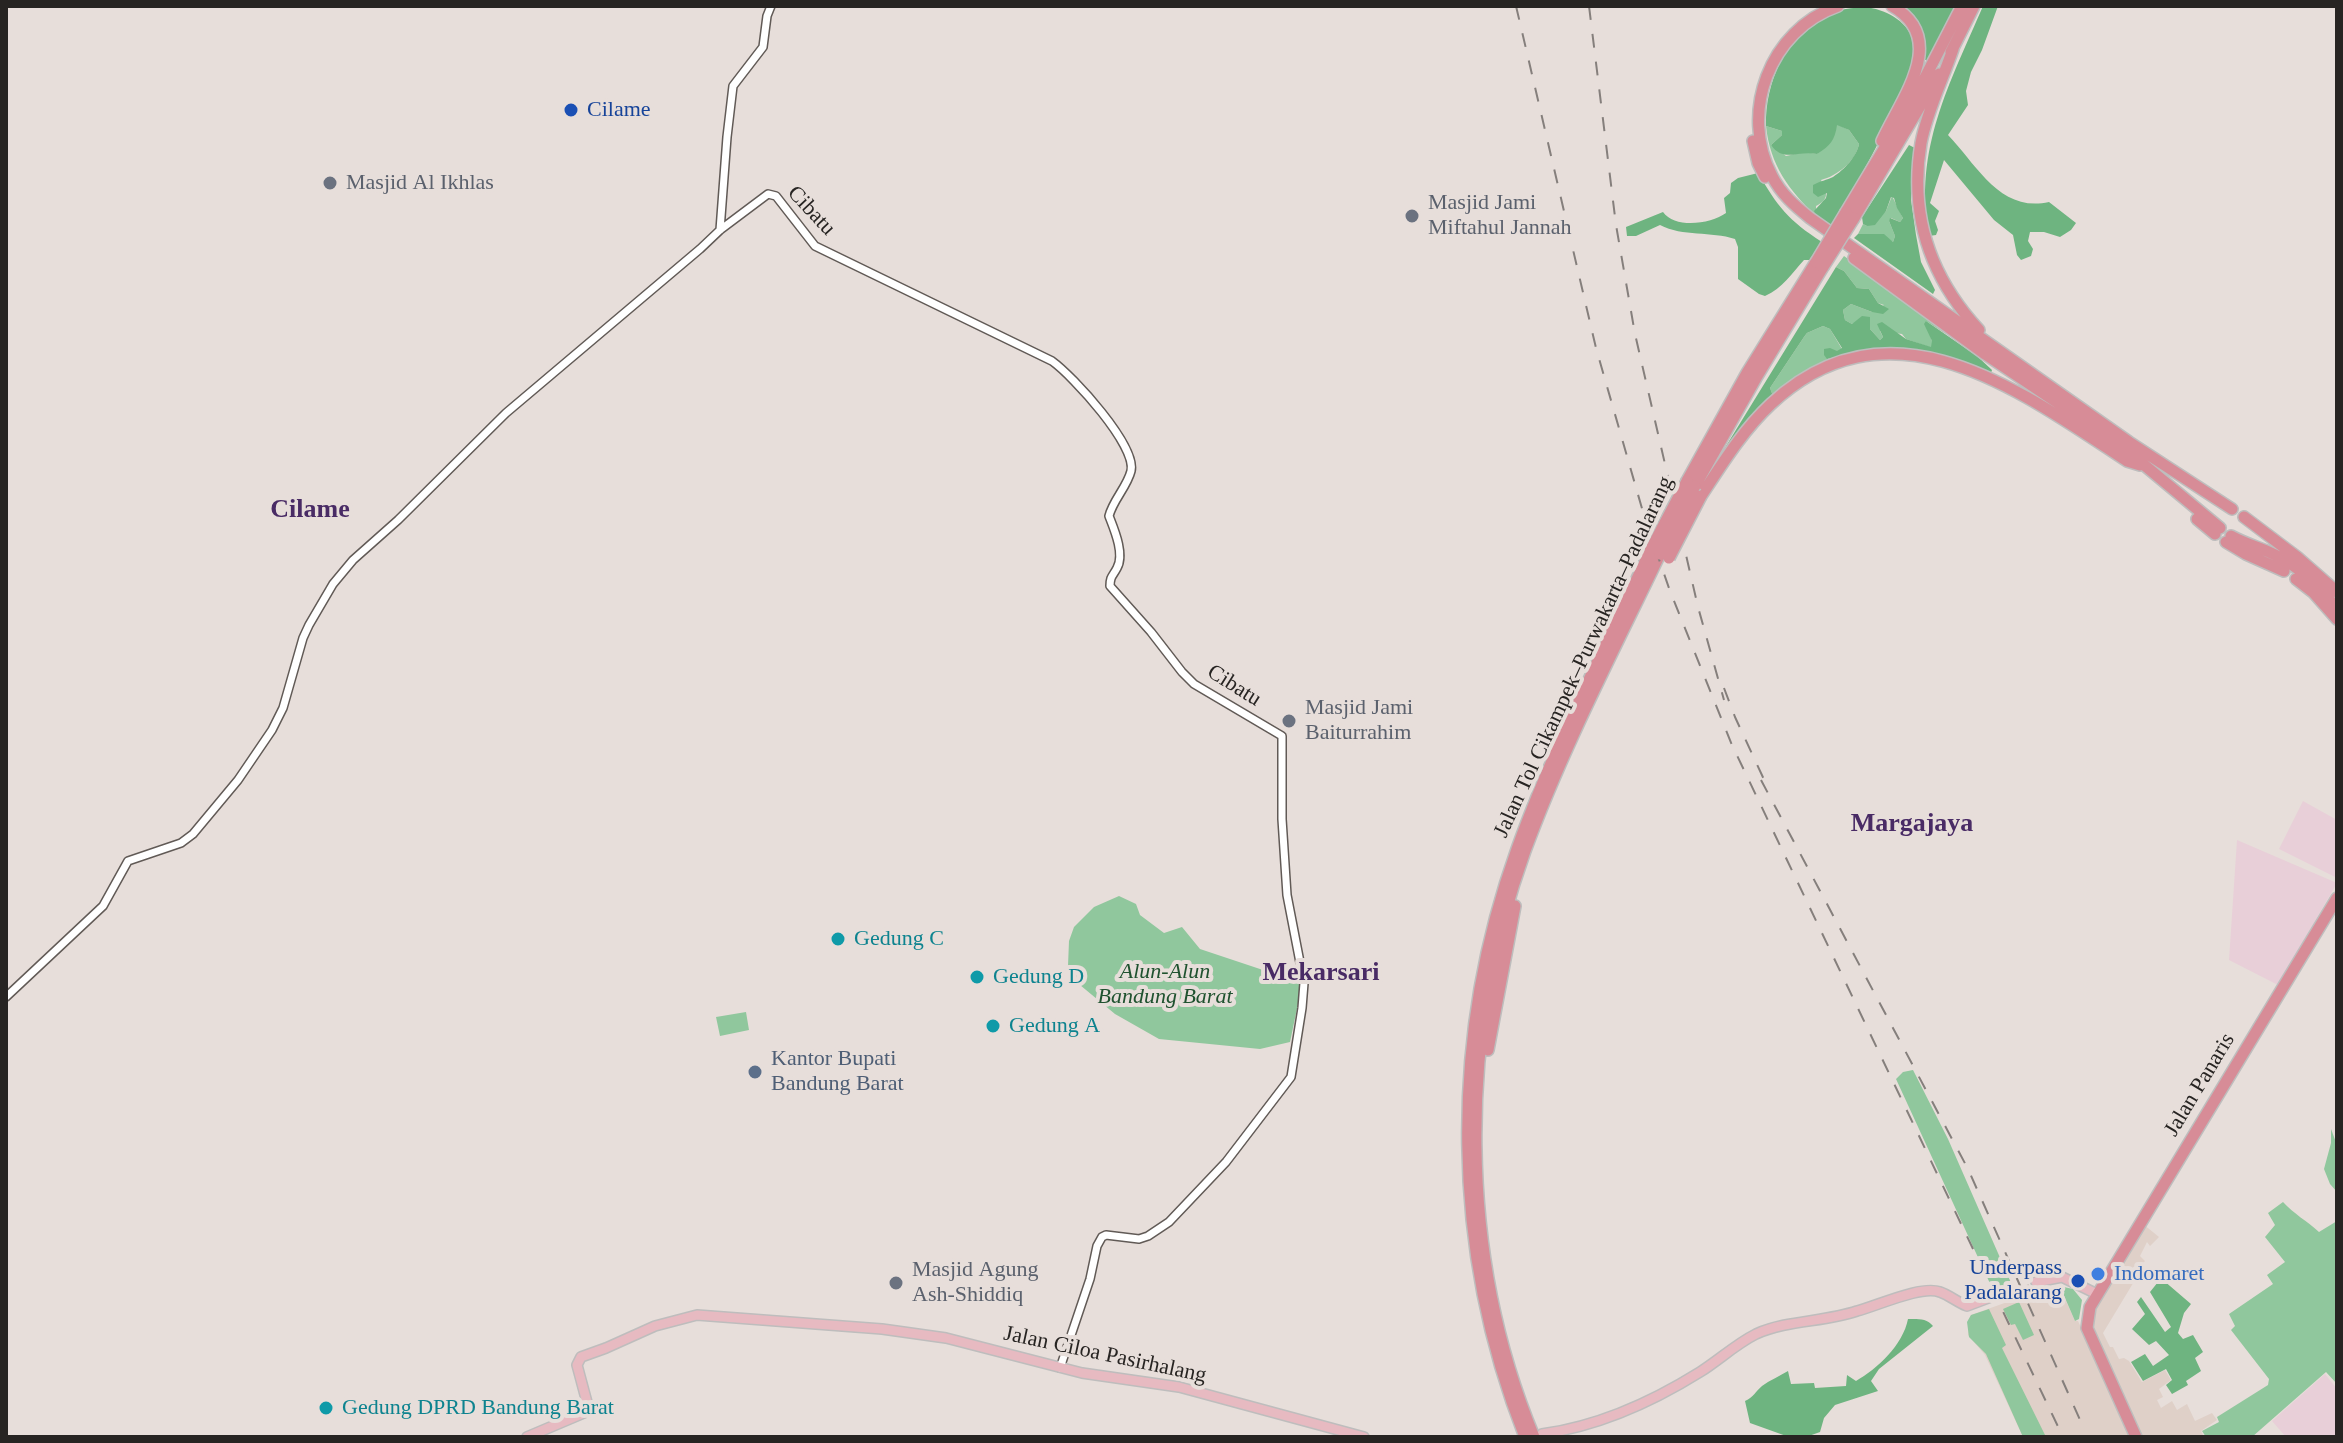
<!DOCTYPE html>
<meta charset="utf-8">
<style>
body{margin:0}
#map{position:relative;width:2343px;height:1443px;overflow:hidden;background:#e7deda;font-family:Georgia,serif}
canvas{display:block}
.frame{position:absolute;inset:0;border:8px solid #272422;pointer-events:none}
</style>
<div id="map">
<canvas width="2343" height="1443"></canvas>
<div class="frame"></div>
</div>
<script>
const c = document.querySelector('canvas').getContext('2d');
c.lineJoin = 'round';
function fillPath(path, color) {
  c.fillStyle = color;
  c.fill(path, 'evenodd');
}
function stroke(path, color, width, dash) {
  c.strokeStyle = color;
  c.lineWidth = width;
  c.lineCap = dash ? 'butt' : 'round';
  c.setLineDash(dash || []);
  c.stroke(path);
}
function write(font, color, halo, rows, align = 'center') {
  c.font = font + ' Georgia,serif';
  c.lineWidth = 8;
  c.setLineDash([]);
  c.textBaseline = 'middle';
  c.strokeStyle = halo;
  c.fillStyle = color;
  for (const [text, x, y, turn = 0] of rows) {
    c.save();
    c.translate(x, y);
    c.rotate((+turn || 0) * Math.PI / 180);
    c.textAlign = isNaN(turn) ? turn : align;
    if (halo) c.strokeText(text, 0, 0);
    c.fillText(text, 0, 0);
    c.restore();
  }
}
const built = new Path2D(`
 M 2143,1224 L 2159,1237 L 2150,1246 L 2147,1242 L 2140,1256 L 2145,1261 L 2136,1271 L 2138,1275 L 2103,1333 L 2110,1347 L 2113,1347 L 2119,1359 L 2124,1358 L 2129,1361 L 2142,1382 L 2165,1370 L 2171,1380 L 2159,1389 L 2163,1397 L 2157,1400 L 2161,1408 L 2172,1401 L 2177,1410 L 2187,1404 L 2195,1421 L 2212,1413 L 2217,1420 L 2201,1431 L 2204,1437 L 2140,1437 L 2090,1324 L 2094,1305 Z
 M 2038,1291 L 2041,1298 L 2062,1292 L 2075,1321 L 2078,1321 L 2133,1437 L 2023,1437 L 1985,1355 L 1968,1335 L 1968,1324 L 1971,1315 Z`);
const industrial = new Path2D(`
 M 2303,801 L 2337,820 L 2337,878 L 2279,849 Z
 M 2237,840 L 2337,883 L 2278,985 L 2229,960 Z
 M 2325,1374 L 2337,1389 L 2337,1437 L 2286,1437 L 2272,1421 Z`);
const green = new Path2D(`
 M 1837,124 L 1849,130 L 1859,144 C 1856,161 1837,176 1821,180 C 1827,192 1830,199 1816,206 L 1816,216 C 1789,190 1770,165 1766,126 L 1782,131 L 1782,135 L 1771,145 L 1786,156 L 1805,152 L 1817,154 Z
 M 1892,196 L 1903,218 L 1900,222 L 1891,218 L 1889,221 L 1895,236 L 1893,242 L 1879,234 L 1858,234 L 1863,224 L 1867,226 L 1886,211 Z
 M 1844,256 L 1940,325 L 1946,334 L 1926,321 L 1932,341 L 1932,348 L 1906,339 L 1902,334 L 1880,331 L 1883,337 L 1880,340 L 1870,329 L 1870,317 L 1852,324 L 1845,320 L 1843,310 L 1851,304 L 1872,312 L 1884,305 L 1878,303 L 1869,289 L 1857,288 L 1844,271 L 1836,267 Z
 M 1823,326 L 1830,329 L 1842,349 L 1827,359 L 1852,353 L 1800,375 L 1773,396 L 1770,388 L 1804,337 L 1807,333 Z
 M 1119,896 L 1136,904 L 1140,915 L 1164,933 L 1182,927 L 1200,949 L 1299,982 L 1299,999 L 1290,1042 L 1260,1049 L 1159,1039 L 1115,1014 L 1080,985 L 1068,966 L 1069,941 L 1074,927 L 1094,907 Z
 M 746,1012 L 749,1030 L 720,1036 L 716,1017 Z
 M 1913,1070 L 1948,1139 L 2012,1285 L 1993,1290 L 1896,1079 L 1903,1072 Z
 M 2331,1129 L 2337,1145 L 2337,1192 L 2330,1184 L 2324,1169 L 2331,1143 Z
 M 2283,1202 C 2294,1214 2307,1221 2319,1232 L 2337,1221 L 2337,1384 L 2326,1372 L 2252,1437 L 2206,1437 L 2202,1431 L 2219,1422 L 2217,1417 L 2268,1385 L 2269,1379 L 2231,1330 L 2235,1326 L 2229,1314 L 2273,1284 L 2267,1275 L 2285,1262 L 2265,1237 L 2275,1225 L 2268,1213 Z
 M 2059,1286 L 2073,1289 L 2082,1300 L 2079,1319 L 2075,1321 L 2062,1291 L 2041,1298 L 2039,1291 Z
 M 2019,1302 L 2034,1335 L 2023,1340 L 2015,1324 L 2011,1325 L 2003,1309 Z
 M 1989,1309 L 2006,1345 L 2002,1348 L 2046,1437 L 2023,1437 L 1986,1354 L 1969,1337 L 1967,1322 L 1971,1315 Z`);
const forest = new Path2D(`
 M 1898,6 L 1957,6 L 1931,60 L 1924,60 L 1924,46 Z
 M 1983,6 L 1998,6 L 1982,50 L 1971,72 L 1966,91 L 1968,105 L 1948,135 C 1977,165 2000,213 2049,202 L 2076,223 L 2071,230 L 2060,237 L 2044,232 L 2030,232 L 2028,241 L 2033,249 L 2031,256 L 2021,260 L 2017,255 L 2013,235 L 1994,220 L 1944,160 L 1930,203 L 1939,211 L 1935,221 L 1938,230 L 1936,235 L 1929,236 C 1913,150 1950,83 1983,6 Z
 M 1865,7 C 1884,9 1907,20 1913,40 C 1923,72 1851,195 1831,226 L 1816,216 L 1814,211 L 1826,198 L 1827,193 L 1818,197 L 1813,193 L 1813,185 C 1820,181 1827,180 1833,177 C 1844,170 1857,156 1859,144 L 1849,130 L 1837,125 C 1835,140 1830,146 1817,154 C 1797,150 1784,163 1771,145 L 1782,135 L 1782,131 L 1766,126 C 1765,82 1786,35 1827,14 C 1839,9 1853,8 1865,7 Z
 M 1909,145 L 1915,148 L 1911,176 L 1911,200 L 1916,235 L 1921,262 L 1935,290 L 1933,294 L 1854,238 L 1858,234 L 1884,234 L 1893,242 L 1895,236 L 1889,221 L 1890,218 L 1900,222 L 1903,218 L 1897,208 L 1894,198 L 1891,197 L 1886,211 L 1875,225 L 1867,226 L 1863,224 L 1862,217 Z
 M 1758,173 C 1778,207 1788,220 1822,242 L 1811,260 L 1804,260 C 1791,274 1783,288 1765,296 L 1759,294 L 1738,279 L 1738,247 L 1735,239 C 1711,231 1683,237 1660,225 L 1636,236 L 1627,236 L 1626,227 L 1663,212 C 1675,229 1711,224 1726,213 L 1724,198 L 1730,193 L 1731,183 L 1738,178 Z
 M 1836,267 L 1844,271 L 1857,288 L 1869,289 L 1878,303 L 1889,309 L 1883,314 L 1872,312 L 1851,304 L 1843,310 L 1845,320 L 1852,324 L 1862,316 L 1870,317 L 1870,329 L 1880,340 L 1883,337 L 1877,324 L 1882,322 L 1906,339 L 1931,347 L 1932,341 L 1924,324 L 1926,321 L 1977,356 L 1992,370 L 1991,373 C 1936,346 1886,345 1827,359 L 1824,355 L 1824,349 L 1830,348 L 1837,351 L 1842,348 L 1830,329 L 1823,326 L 1807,333 L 1804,337 L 1770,388 L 1773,396 L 1718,466 L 1715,464 Z
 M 2163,1280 L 2191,1304 L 2184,1313 L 2178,1333 L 2183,1339 L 2193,1335 L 2203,1352 L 2195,1358 L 2201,1371 L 2186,1381 L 2188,1385 L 2172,1394 L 2166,1385 L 2172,1380 L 2166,1369 L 2143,1381 L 2131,1362 L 2145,1354 L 2153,1366 L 2169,1355 L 2156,1341 L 2149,1345 L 2132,1329 L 2145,1314 L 2137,1302 L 2141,1297 L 2165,1332 L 2171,1327 L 2150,1292 L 2158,1282 Z
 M 1908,1319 C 1917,1319 1927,1318 1933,1326 L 1879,1369 L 1871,1381 L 1878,1391 L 1835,1405 L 1824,1418 L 1820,1432 L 1806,1437 L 1789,1437 L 1750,1423 L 1745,1401 C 1754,1397 1755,1392 1762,1386 C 1770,1380 1780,1376 1788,1371 L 1791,1384 L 1814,1383 L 1815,1388 L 1846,1386 L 1847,1375 L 1856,1381 C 1877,1369 1903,1345 1908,1319 Z`);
const majorTunnel = new Path2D(`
 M 2009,1296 L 2037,1286`);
const minor = new Path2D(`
 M 720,230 L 727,137 L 733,86 L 763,47 L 767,16 L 771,6
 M 6,997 L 103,906 L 128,861 L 181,843 L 193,834 L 238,780 L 272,730 L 283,708 L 303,638 L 309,625 L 333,584 L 353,560 L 398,520 L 506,413 L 700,249 L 720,230 L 768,194 L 776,196 L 815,246 L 1052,361 C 1073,376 1137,446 1131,471 C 1127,487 1113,500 1109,516 C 1114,529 1125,554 1117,568 C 1113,576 1110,576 1110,586 L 1151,632 L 1182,672 L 1194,684 L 1282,736 L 1282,819 L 1287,895 L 1304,983 L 1302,1008 L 1291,1077 L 1226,1162 L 1169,1222 L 1148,1236 L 1139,1239 L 1106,1235 L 1102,1237 L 1097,1246 L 1090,1279 L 1060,1368`);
const major = new Path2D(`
 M 2036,1282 L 2062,1277 L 2097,1294
 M 1542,1434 C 1600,1426 1652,1402 1700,1372 C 1719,1360 1736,1344 1756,1334 C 1787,1320 1825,1322 1857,1311 C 1877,1306 1921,1285 1940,1292 C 1949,1295 1957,1302 1967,1306 L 2007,1291
 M 527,1437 L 586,1412 L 588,1406 L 577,1365 L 581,1357 L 606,1348 L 655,1326 L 697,1315 L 882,1329 L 946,1338 L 1082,1373 L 1179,1387 L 1364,1437`);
const highway = new Path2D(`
 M 1838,6 C 1769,30 1739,113 1772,176 C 1781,194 1795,206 1810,218 L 2129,442 L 2232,509
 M 1953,49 C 1943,79 1927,111 1921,143 C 1909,215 1930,277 1979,330
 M 1951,52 L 1974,6
 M 1753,141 L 1758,163 L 1765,177
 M 1882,141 C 1901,99 1950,39 1892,6
 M 1846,212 L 1914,99 L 1962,6
 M 1854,218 L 1939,74
 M 1854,258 L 1985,354 L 2119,444 L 2220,528
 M 1687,481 L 1747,373 L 1816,262
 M 1695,486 L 1756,378 L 1823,267
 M 1701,496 C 1722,464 1743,430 1771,404 C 1890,293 2019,390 2127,461 L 2140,465
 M 2244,517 L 2297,557 L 2337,592
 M 2197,519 L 2215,534
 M 2231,536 C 2244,543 2257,547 2271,553 C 2299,565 2318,586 2337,609
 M 2226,542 L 2246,554 L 2284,571
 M 2296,579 L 2314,593 L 2337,619
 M 1488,1050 L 1515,906
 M 1525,1437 C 1451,1250 1449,1038 1517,849 C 1554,746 1605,648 1651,549
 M 1534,1437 C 1458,1254 1458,1037 1525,851 C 1562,750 1613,652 1660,554
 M 2136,1437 L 2087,1328 L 2090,1307 L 2337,898`);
const rail = new Path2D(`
 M 1516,6 L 1596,348 L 1645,519 L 1670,591 L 1732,745 L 2063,1437
 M 1589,6 L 1616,225 L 1635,334 L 1698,607 L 1724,700
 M 1724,688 L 1735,717 L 1767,786
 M 1761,780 L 1968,1169 L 2085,1431`);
const highwayBridge = new Path2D(`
 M 1816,262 L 1846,212
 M 1823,267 L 1854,218
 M 1651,549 L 1687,481
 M 1660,554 L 1695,486
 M 1669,558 L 1701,496`);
const markers = [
 [571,110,8,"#1a4fb4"],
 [330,183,8,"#6b7280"],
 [1412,216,8,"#6b7280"],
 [1289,721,8,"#6b7280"],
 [838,939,8,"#0f9aa8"],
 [977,977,8,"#0f9aa8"],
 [993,1026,8,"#0f9aa8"],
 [755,1072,8,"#5c6f8a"],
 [2098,1274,8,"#3f7fe0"],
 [2078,1281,8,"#1a4fb4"],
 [896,1283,8,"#6b7280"],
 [326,1408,8,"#0f9aa8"]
];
const transitNames = [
 ["Cilame",587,110],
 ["Underpass",2062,1268,"right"],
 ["Padalarang",2062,1293,"right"]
];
const worshipNames = [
 ["Masjid Al Ikhlas",346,183],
 ["Masjid Jami",1428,203],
 ["Miftahul Jannah",1428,228],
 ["Masjid Jami",1305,708],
 ["Baiturrahim",1305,733],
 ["Masjid Agung",912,1270],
 ["Ash-Shiddiq",912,1295]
];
const streetNames = [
 ["Cibatu",811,211,47],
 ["Jalan Tol Cikampek–Purwakarta–Padalarang",1584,657,-65],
 ["Cibatu",1234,686,32],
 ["Jalan Panaris",2200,1085,-59],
 ["Jalan Ciloa Pasirhalang",1105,1355,12]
];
const cultureNames = [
 ["Gedung C",854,939],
 ["Gedung D",993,977],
 ["Gedung A",1009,1026],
 ["Gedung DPRD Bandung Barat",342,1408]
];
const parkNames = [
 ["Alun-Alun",1165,972],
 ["Bandung Barat",1165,997]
];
const serviceNames = [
 ["Kantor Bupati",771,1059],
 ["Bandung Barat",771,1084]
];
const shopNames = [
 ["Indomaret",2114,1274]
];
const quarterNames = [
 ["Cilame",310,510],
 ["Margajaya",1912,824],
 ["Mekarsari",1321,973]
];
fillPath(built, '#dfd0c8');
fillPath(industrial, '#e8cfd8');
fillPath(green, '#90c79d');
fillPath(forest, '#6eb480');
stroke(majorTunnel, '#c1b9b5', 9, [9, 4.5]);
stroke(minor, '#615a56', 10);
stroke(major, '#bebdbd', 12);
stroke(highway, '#bebdbd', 14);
stroke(minor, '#fff', 7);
stroke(major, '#e7bac1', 9);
stroke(highway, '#d78c97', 11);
stroke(rail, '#857f7c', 2, [14, 14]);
stroke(highwayBridge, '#bebdbd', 14, []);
stroke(highwayBridge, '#d78c97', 11);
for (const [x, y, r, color] of markers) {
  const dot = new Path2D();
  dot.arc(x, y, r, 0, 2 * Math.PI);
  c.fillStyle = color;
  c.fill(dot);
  stroke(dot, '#e7deda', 3);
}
write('22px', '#164399', '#e7deda', transitNames, 'left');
write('22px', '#5b616d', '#e7deda', worshipNames, 'left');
write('22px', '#272422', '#e7deda', streetNames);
write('22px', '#0d838f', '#e7deda', cultureNames, 'left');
write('italic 22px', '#1f522f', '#e7deda', parkNames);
write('22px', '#4e5e75', '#e7deda', serviceNames, 'left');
write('22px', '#366cbe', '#e7deda', shopNames, 'left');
write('bold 26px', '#492b65', '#e7deda', quarterNames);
</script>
